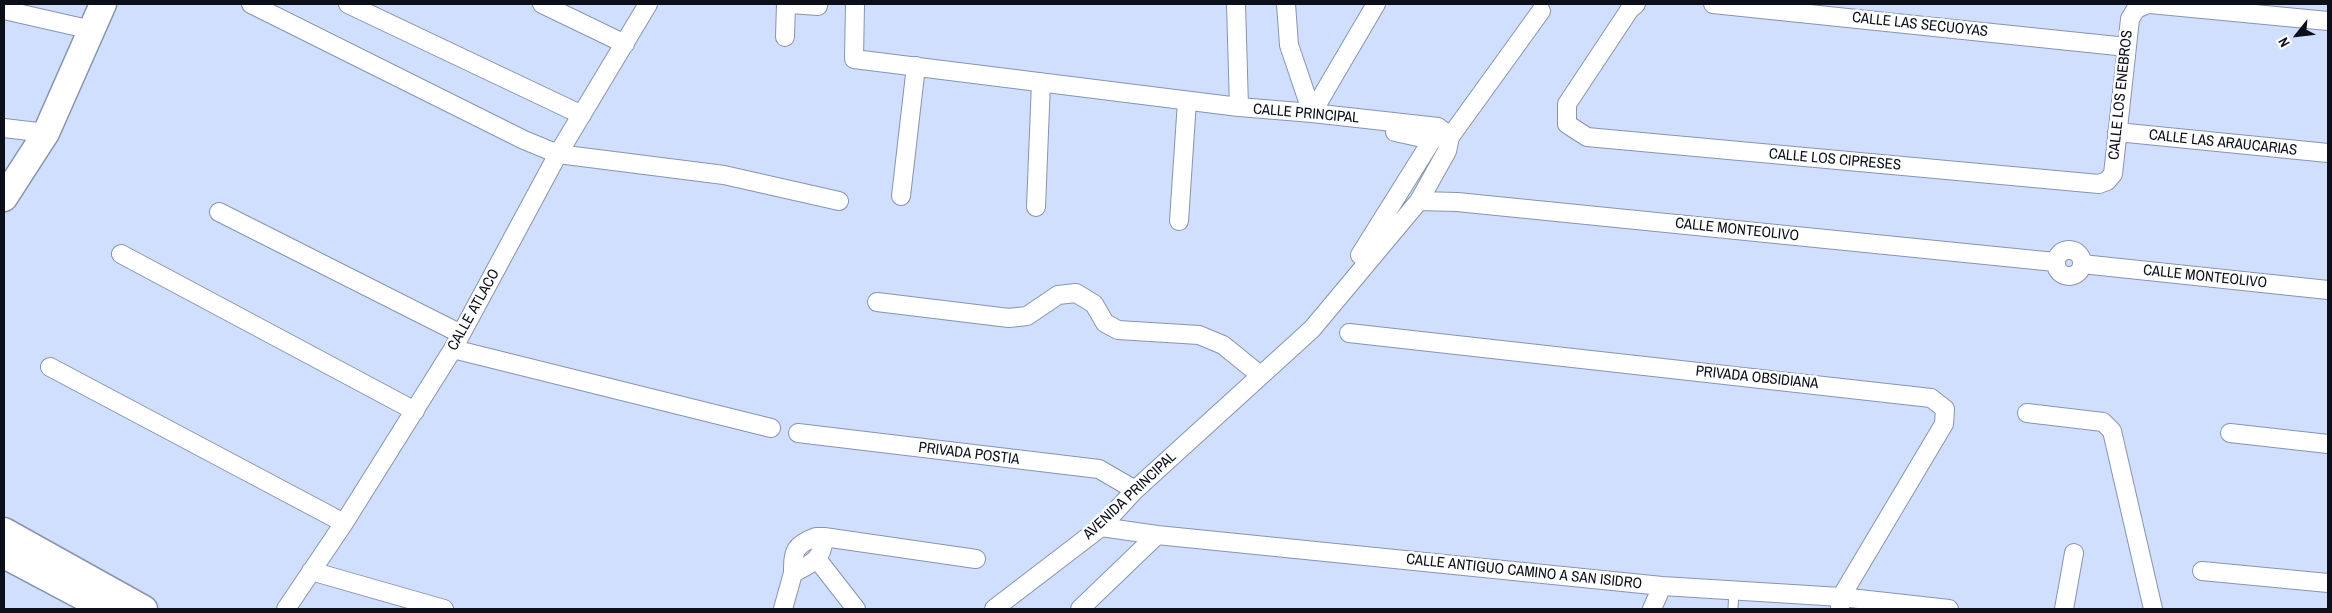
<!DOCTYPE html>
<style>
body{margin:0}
#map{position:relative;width:2332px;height:613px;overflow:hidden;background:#d0dffe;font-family:"Archivo Narrow",sans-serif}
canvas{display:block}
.frame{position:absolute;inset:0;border:5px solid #0a0f19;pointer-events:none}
.north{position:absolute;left:2272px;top:10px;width:50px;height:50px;-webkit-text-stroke:4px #fff;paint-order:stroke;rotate:241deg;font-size:14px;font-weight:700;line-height:20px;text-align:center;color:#0a0f19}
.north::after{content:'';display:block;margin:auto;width:18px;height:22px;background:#0a0f19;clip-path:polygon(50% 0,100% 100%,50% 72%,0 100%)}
</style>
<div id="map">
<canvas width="2332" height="613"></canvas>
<div class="frame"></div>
<div class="north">N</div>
</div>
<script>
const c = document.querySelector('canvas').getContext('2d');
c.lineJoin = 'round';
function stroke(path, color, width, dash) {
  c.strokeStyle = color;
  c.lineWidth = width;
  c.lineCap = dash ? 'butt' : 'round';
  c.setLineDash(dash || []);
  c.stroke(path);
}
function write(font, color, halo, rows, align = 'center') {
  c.font = font + ' "Archivo Narrow",sans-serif';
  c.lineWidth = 5;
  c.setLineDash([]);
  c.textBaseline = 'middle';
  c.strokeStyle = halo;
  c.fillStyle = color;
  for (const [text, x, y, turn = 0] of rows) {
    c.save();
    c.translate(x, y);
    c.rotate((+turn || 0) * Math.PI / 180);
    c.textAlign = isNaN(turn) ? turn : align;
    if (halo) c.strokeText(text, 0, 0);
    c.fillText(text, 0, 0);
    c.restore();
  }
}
const lane = new Path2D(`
 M 1733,609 L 1734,590`);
const street = new Path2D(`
 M 251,4 L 524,140 L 558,154 L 724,175 L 839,201
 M 348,4 L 582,115
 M 542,4 L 625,44
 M 791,4 L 818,6
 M 855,4 L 854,59 L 1239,107 L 1312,113 L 1438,127 L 1450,137
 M 1236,4 L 1239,107
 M 1286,4 L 1289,45 L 1312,113
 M 1636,4 L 1630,9 L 1567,104 L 1567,124 L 1587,137 L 2099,184 L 2107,181 L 2113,174 L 2130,19 L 2136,9 L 2148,4
 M 1713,4 L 2127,47
 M 2150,4 L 2328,21
 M 4,10 L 92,30
 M 785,37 L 786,4
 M 1325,91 L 1312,113 L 1376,4
 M 4,128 L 46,133
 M 2117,132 L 2328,153
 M 901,196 L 916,66
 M 1419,201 L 1457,202 L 2055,262
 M 1036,207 L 1041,82
 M 219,212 L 461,334
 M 1179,221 L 1187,101
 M2056 263a13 13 0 1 1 26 0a13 13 0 1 1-26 0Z
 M 121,254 L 415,411
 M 1360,255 L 1432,140 L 1395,132
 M 2082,264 L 2328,290
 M 877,302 L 1009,318 L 1027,316 L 1058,295 L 1076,293 L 1094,304 L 1105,323 L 1118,330 L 1199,335 L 1223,345 L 1260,375
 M 1349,333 L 1931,398 L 1945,409 L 1944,424 L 1841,597 L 1840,607
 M 453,349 L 771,428
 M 50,367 L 344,523
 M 2027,413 L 2103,422 L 2112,431 L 2153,609
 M 798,433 L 1099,469 L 1135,490
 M 2230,433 L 2328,444
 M 1101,527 L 1157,535 L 1662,586 L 1841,597 L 1949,609
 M 816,537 L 824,537 C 823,559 812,564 793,573 C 793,551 794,545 816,537 Z
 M 824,537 L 976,559
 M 817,559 L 856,609
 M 311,571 L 444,609
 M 2202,571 L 2328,583
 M 286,609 L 344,523 L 453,349 L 558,154 L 648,4
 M 783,609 L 793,573
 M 994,609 L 1101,527 L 1135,490 L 1312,329 L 1419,201 L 1447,151 L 1450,137 L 1541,11
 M 1080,609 L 1157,535
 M 1652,609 L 1662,586
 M 2064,609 L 2074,553`);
const secondary = new Path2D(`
 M 4,198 L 46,133 L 103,4
 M 4,531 L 144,609
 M 4,555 L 106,609`);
const streetNames = [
 ["CALLE LAS SECUOYAS",1920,25,6],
 ["CALLE LOS ENEBROS",2121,95,-84],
 ["CALLE PRINCIPAL",1306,114,5],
 ["CALLE LAS ARAUCARIAS",2223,143,6],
 ["CALLE LOS CIPRESES",1835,160,5],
 ["CALLE MONTEOLIVO",1737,230,6],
 ["CALLE MONTEOLIVO",2205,277,6],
 ["CALLE ATLACO",474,310,-61],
 ["PRIVADA OBSIDIANA",1757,378,6],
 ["PRIVADA POSTIA",969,454,7],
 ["AVENIDA PRINCIPAL",1130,496,-43],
 ["CALLE ANTIGUO CAMINO A SAN ISIDRO",1524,572,6]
];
stroke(lane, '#8794b1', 11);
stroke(street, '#8794b1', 20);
stroke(secondary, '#8794b1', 29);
stroke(lane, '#fff', 9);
stroke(street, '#fff', 18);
stroke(secondary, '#fff', 26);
write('15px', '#0a0f19', '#fff', streetNames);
</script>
